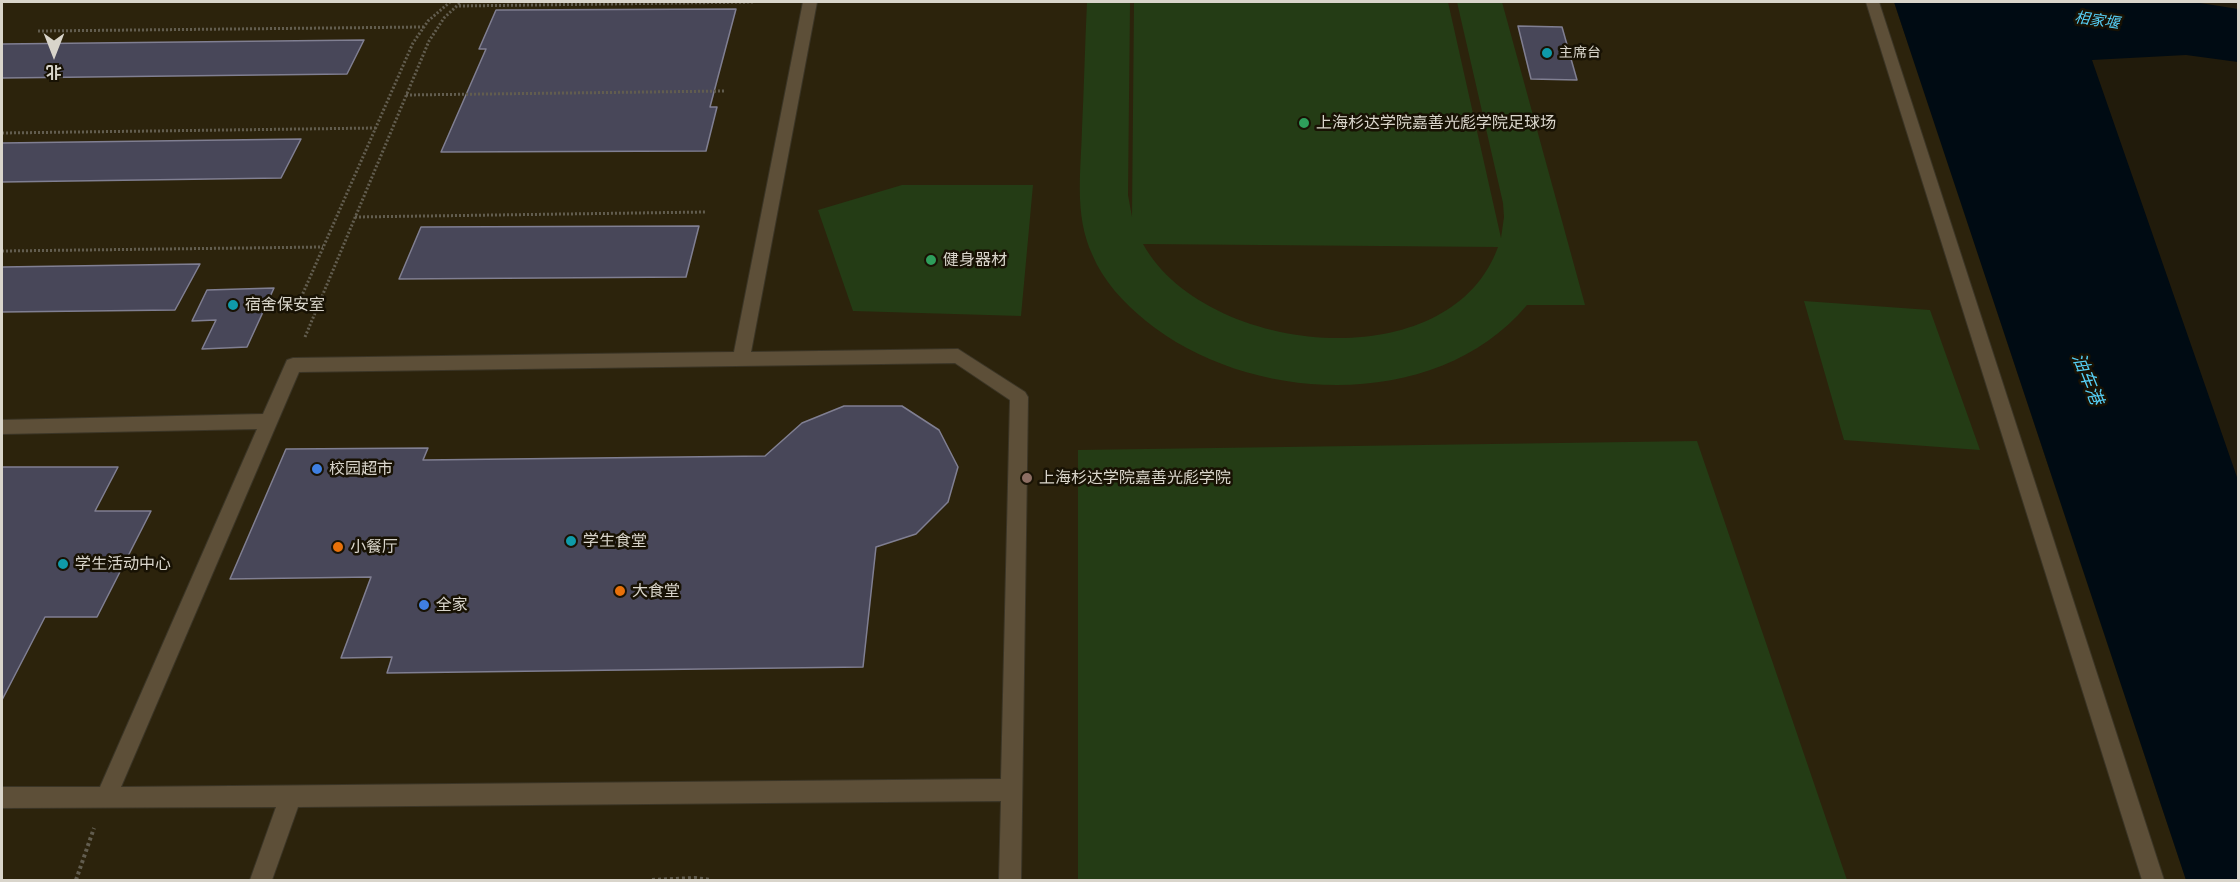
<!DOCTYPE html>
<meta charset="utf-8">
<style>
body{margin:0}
#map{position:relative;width:2240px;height:882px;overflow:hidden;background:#211b0b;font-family:"PT Sans Narrow","Noto Sans SC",sans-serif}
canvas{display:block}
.frame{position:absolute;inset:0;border:3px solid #d9d5cb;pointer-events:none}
.north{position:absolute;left:24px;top:24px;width:60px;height:60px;-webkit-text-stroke:4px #181204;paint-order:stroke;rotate:180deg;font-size:16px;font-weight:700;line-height:24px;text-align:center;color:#d9d5cb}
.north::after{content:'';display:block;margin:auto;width:21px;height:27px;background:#d9d5cb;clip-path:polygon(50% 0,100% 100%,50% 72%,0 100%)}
</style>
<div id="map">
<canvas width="2240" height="882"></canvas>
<div class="frame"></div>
<div class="north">北</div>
</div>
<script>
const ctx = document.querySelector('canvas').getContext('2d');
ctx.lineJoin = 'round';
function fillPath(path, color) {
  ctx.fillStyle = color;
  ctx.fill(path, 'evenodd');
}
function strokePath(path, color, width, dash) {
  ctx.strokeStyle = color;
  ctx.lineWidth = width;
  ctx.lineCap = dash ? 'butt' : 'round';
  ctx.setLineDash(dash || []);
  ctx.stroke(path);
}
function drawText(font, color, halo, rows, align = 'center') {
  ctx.font = font + ' "PT Sans Narrow","Noto Sans SC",sans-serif';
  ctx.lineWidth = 5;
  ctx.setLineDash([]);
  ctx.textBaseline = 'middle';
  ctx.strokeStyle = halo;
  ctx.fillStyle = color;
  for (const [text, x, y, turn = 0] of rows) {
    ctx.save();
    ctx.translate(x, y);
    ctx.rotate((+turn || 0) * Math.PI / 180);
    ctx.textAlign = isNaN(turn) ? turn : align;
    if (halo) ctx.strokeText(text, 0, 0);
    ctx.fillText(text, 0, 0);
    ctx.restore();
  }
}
fillPath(new Path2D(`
 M2 2H1894L2186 880H2Z`), '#2c230c');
fillPath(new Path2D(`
 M1087 2H1130L1128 195 1132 217 1134 2H1448L1501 238 1504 217 1503 203 1457 2H1502L1585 305H1527C1437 413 1249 405 1146 321 1124 303 1103 281 1092 254 1074 214 1081 171 1082 129 1084 86 1085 44 1087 2ZM1143 244 1498 247C1450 381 1205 356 1143 244Z
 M902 185H1033L1021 316 853 311 818 210Z
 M1804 301 1930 310 1980 450 1844 440Z
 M1697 441 1847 880H1078V450Z`), '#243c15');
fillPath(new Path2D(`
 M1894 2H2194L2238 9V62L2186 55 2092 60 2238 480V880H2186Z`), '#000b13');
const building = new Path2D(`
 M736 9 710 107H717L706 151 441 152 486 49H479L496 10Z
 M1518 26 1562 27 1577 80 1531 79Z
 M364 40 347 74 2 78V44Z
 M301 139 281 178 2 182V143Z
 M699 226 686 277 399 279 421 227Z
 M200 264 175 310 2 312V267Z
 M274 288 247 347 202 349 216 320 192 321 207 290Z
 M844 406H902L939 430 958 467 948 502 916 534 876 547 863 667 387 673 392 657 341 658 371 577 230 579 286 449 428 448 423 460 765 456 802 423Z
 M2 467H118L95 511H151L97 617H45L2 700Z`);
fillPath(building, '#484759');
strokePath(building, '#807f92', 1.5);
const minor = new Path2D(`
 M803 2H817L751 352 958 349 1025 392 1028 397 1021 880H999L1001 801 298 807 272 880H250L276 807 2 808V787H100L257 429 2 434V420L263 414 287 360 293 358 734 352ZM955 363 1010 400 1001 779 121 787 299 372Z
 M1866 2H1879L2164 880H2142Z`);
strokePath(minor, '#3b3526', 2);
strokePath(new Path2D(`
 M459 6 755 2
 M38 31 424 27
 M406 95 726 91
 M2 133 376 128
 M355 217 706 212
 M2 251 323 247
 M321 299 300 300 413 43 428 21 450 2
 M305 337 429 41 444 18 461 2`), '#625d4f', 3, [2, 2]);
strokePath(new Path2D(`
 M76 880 94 828
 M652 880 695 878 711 880`), '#625d4f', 4, [3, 3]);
fillPath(minor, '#5d4f38');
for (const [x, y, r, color] of [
 [1547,53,6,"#0f9aa8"],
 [1304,123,6,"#2e9e5b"],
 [931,260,6,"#2e9e5b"],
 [233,305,6,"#0f9aa8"],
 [317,469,6,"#3f7fe0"],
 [1027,478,6,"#8d6e63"],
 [571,541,6,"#0f9aa8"],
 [338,547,6,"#e8710a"],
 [63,564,6,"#0f9aa8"],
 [620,591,6,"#e8710a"],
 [424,605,6,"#3f7fe0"]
]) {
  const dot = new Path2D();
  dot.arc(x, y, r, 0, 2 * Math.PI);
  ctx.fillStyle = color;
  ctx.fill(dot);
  strokePath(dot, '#181204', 2);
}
drawText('14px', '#d9d5cb', '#181204', [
 ["主席台",1559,53]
], 'left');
drawText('italic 15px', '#56cff5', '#181204', [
 ["相家堰",2097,21,8]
]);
drawText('16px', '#d9d5cb', '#181204', [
 ["上海杉达学院嘉善光彪学院足球场",1316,123],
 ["健身器材",943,260],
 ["宿舍保安室",245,305],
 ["校园超市",329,469],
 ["上海杉达学院嘉善光彪学院",1039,478],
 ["学生食堂",583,541],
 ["小餐厅",350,547],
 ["学生活动中心",75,564],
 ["大食堂",632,591],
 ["全家",436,605]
], 'left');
drawText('italic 18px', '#56cff5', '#181204', [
 ["油车港",2087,379,68]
]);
</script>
